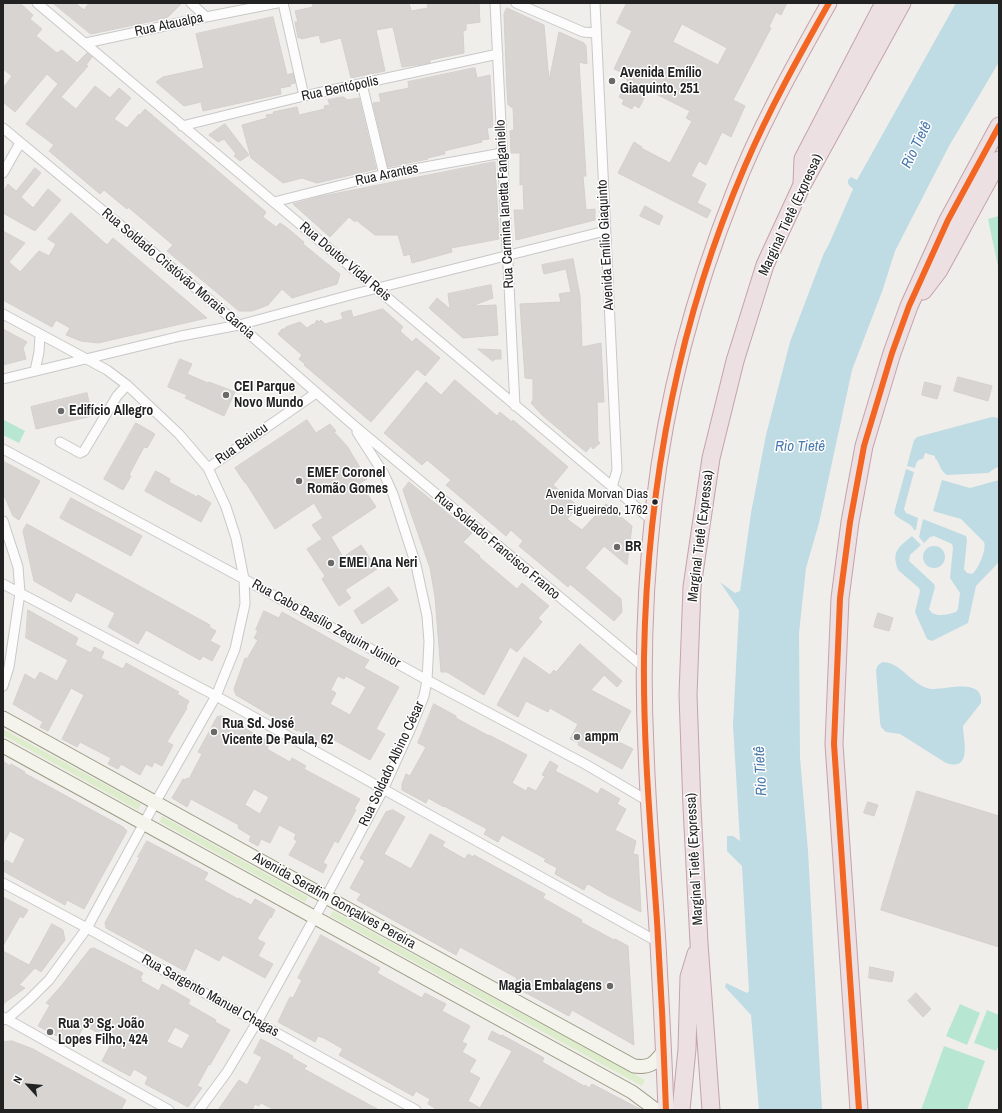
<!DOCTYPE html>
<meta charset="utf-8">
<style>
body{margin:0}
#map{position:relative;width:1002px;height:1113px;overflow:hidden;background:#f0eeeb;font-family:"Archivo Narrow",sans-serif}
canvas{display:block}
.frame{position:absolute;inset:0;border:4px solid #222;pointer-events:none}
.north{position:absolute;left:8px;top:1065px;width:40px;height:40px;-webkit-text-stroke:3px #fff;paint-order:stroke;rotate:297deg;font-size:11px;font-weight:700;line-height:16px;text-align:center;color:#222}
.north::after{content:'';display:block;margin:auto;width:14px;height:18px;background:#222;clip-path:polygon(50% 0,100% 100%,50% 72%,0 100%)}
</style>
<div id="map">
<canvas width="1002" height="1113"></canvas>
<div class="frame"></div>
<div class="north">N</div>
</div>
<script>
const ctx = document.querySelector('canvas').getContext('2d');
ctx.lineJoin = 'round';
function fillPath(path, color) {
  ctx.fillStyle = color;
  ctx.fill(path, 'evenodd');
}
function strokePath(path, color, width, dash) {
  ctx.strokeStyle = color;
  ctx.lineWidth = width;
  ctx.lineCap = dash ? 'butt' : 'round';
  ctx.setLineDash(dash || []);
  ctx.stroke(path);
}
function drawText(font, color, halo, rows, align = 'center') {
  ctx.font = font + ' "Archivo Narrow",sans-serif';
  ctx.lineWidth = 3;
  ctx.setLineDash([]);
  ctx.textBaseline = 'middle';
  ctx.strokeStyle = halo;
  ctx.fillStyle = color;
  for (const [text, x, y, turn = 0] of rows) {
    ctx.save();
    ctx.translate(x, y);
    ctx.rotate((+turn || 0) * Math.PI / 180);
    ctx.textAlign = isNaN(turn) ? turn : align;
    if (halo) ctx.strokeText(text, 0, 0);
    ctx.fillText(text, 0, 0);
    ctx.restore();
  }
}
fillPath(new Path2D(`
 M3 729 141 804 138 810 3 735Z
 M162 816 308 897 305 902 160 822Z
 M333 911 645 1080 642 1086 330 916Z`), '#ddeccb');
fillPath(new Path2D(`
 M999 216V271L988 219Z
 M4 420 25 431 19 443 3 435V422Z
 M960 1004 980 1013 967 1045 946 1036Z
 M987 1010 999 1015V1044L996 1051 974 1043Z
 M944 1046 985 1061 967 1110H921Z`), '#b7e6d2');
fillPath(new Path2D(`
 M956 3H999V62L949 146 895 251 883 289 852 370 819 523 806 568 799 633 800 757 808 851 822 1110H759L751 1015 725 987 726 983 747 993 749 991 742 866 727 851V836H733L740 841 733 725 739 610 720 582 735 593 740 591 751 513 766 435 790 342 824 253 829 244 853 189 848 184V180L851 177 857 180Z
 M992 417 999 418V470L997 467 988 473 947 475C940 471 940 463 935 458V456L925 453 923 459C917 459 916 463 915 468L907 466 914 440 917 437Z
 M906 469 914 472 904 509 906 513 918 518 916 530H914C911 522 899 521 894 513Z
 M942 480 970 488 999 480V562L976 586 968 623 932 641 927 639 915 612 920 591 919 588 898 570C891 551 899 547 912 536L921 545 910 555 909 561 934 584 935 587 929 609C933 618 948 615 956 612L958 609 960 593 950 578 953 548 952 544 934 536 930 537 924 543 919 537 923 519 966 536 967 540 964 569 967 573 972 574C978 570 987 549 984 542L961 519 933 511Z
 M923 557a11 11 0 1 1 22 0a11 11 0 1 1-22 0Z
 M883 662C903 663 912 687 932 689 945 690 984 677 981 703L963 726C963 739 973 772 946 763L900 734 886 732 881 727 880 722 876 670 878 665Z`), '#bfdbe3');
const building = new Path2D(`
 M3 3H20L33 15 30 19 42 29 36 36 57 53 62 50 77 63 87 53 92 57 86 65 88 66 61 97 76 109 95 86 110 98 119 88 131 98 114 119 127 128 139 114 140 115 145 109 266 212 263 217 276 227 280 223 286 227 304 242 303 244 340 274 337 284 292 298 282 289 268 305 252 311H239L167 251 173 245 128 207 127 209 104 190 100 194 49 151 54 145 26 124 58 84 47 74 15 112 3 102V88L12 76 3 69Z
 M53 3H75L84 10 89 3H182L167 18 91 34Z
 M312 3H409L411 11 428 8 427 3H479L480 22 466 24V30L463 31 464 53 430 60V63L402 67 393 27 376 30 385 71 351 78 341 38 321 43 319 35 301 39V37L298 38 295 22H298L295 11 313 7Z
 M627 3H787L781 15 776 12 769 27 771 28 733 100 745 106 731 137 722 132 706 165 699 161 691 176 706 184 697 203 711 210 707 218 618 173 634 142 642 147 641 148 670 163 692 121 686 118 690 111 648 90 639 108 634 105 632 109 622 104 624 100 619 97 628 80 621 76 623 73 614 69 632 31 617 23ZM682 24 727 48 718 65 673 42Z
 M507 8 544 25 549 81 559 32 584 43 586 46 587 64 579 62 586 176H583L586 210 595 209V220L516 240 514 210H524L523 184 520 185V153H511L510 131 514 130 513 107H510V105H508L507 91 504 14Z
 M273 17 287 75 293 73 295 83 290 84 291 86 280 88 281 94 203 111 201 102 184 106 156 82 163 77 204 68 196 34Z
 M475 68 477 78 490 75 493 127 487 128 489 139 481 140 482 142 444 151 445 154 427 158 428 159 388 167 373 103 381 102 379 94 409 88 408 82Z
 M342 97H344L347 100 359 98 376 169 317 183 302 178 283 183 251 158 242 125 267 118 266 115 274 114 273 112 297 107 299 115 325 109 324 106 330 105 328 100Z
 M225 124 249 155 240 161 234 156 236 154 224 139 218 142 209 135Z
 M495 162 499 239 451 248 452 252 412 263 410 254 404 256 398 235H375L356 220 355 222 349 217 330 237 293 204 318 197Z
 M35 168 41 173 21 197 33 208 48 189 61 200 35 231 3 213V192L8 184 16 191Z
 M645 206 663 216 659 225 640 216Z
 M71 213 107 245 113 238 207 318 98 343 81 341 66 335 70 328 56 320 52 327 3 300V231L25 243 9 262 20 272 39 251 49 256 56 244 48 239Z
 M573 259 580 296 582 347 601 343 604 402H597L598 441 600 443 593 449 591 446 586 452 542 415 531 403 533 400V379L525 378 520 304 561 302 559 294 571 292 566 269 544 274 542 265Z
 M491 285 493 298 472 306 496 305 498 335 463 338 429 308 437 298 450 309 448 294Z
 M383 309 403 327 400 331 412 342 416 338 440 358 425 376 417 369 371 422 304 365 305 364 299 359 302 355 278 334 282 329H285L286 327 300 322 307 328 313 324 314 325 317 320 319 322 321 320 325 324 343 319 341 313 351 310 353 317Z
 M3 329 27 342 23 348 26 359 3 365Z
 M478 349 501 350V359H495L493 361Z
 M180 359 192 364 187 374 208 383 209 382 235 392 224 416 185 398 187 395 168 387Z
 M958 377 992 386 988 401 954 391Z
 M455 380 497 416 500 412 512 422 513 420 568 467 553 485 578 506 567 519 582 530 606 504 632 526 627 565 604 546 585 568 621 599 622 612 614 621 570 584 568 587 519 546 523 541 511 530 506 536 446 485 451 480 427 460 422 465 384 433 426 382 441 395Z
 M925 382 941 386 937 399 922 395Z
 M87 393 92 416 36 429 31 407Z
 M307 420 316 433 330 424 336 431 334 432 347 446 367 479 360 483 376 507 331 537 343 557 361 545 377 569 345 590 351 598 339 606 322 579 325 576 307 549 322 539 312 525 323 518 314 503 275 529 246 483H245L235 468Z
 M136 423 155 434 147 448 144 447 129 475 131 476 123 490 104 479Z
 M3 461 40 481 19 520 13 516 3 493Z
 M156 471 170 479 169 482 197 497 198 495 211 503 201 522 145 491Z
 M409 482 472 533 463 542 480 556 479 557 517 589 522 583 549 606 538 618 542 622 517 652 510 647 484 695 447 672H441L435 597 430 568 403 490Z
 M71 498 142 536 131 556 60 518Z
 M27 524 210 625 209 627 216 631 210 641 220 646 212 661 203 656 200 660 146 630 138 644 108 627 115 613 76 592 71 602 34 581 23 531Z
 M389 587 398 600 362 624 354 611Z
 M28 610 78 638 75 645 91 653 94 647 104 652 101 658 123 669 126 663 179 692 177 694 189 701 186 707 187 708 167 742 173 745 162 766 154 762 152 767 146 764 140 775 121 764 118 769 108 764 111 758 80 742 77 747 62 739 84 695 71 688 48 731 40 727 43 722 13 704 25 674 35 680 40 672 57 681 68 660 26 638Z
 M264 611 279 618 282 612 359 655 369 660 364 668 399 687 376 729 385 734 370 760 329 737H327L323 744 298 730 297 731 236 695 234 689 245 658 247 659 258 640 254 638 258 631 256 630ZM338 676 344 679 346 676 366 687 350 715 330 704 336 693 331 690Z
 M878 613 893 618 889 631 874 627Z
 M580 644 622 681 617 687 604 675 591 690 631 711 615 740 633 749 622 769 578 745 579 743 570 739 578 724 550 708 548 712 526 701 518 717 497 705 524 657 550 675 554 670 556 672Z
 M434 704 456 716V718L489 736V735L527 755 512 783 526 791 528 787 536 791 545 776 542 775 550 761 558 766 555 771 584 786 598 794 601 788 620 799 617 804 626 809 615 830 636 841 633 854 638 855 641 912 607 895 590 885 587 884 584 890 555 874 557 868 544 861 546 859 502 835 498 842 484 834 487 829 444 806V807L428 798 426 803 402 790V784L406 774 410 776 426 747 418 743Z
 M222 716 270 742 267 749 290 762 292 758 306 766 304 769 360 799 354 809 356 810 338 843 335 841 334 842 323 863 327 865 323 873 289 855 297 841 294 839 296 834 279 825 270 843 261 839 258 846 249 841 251 836 238 828 239 825 191 799 187 807 172 798 183 779 185 780 187 778 189 779 202 754 198 752 217 717ZM254 789 269 797 260 814 245 805Z
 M3 761 10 766 11 764 25 772 24 773 123 827 127 831 84 909 67 900 65 905 3 871V865L6 860 13 864 25 839 10 831 3 844Z
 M917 791 999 816V947L881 910Z
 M868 802 878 805 874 816 864 813Z
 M393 810 405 817 384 854 411 869 430 834 445 842 442 846 465 859 468 854 473 857 474 855 545 894 543 898 582 920 581 922 614 940 615 939 628 946 634 1045 572 1010 569 1016 513 986 517 978 460 947 456 955 357 900 361 894 350 888 365 861 360 858 386 812Z
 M147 841 208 873 204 880 238 899 239 898 251 905 255 899 275 910 271 918 270 917 257 939 265 943 258 956 273 964 265 978 223 955 219 961 195 948 185 971 106 928 105 923 140 857H138Z
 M3 897 28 910 23 918 20 916 3 946Z
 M52 924 63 930 65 940 41 972 35 968 19 985 25 988 3 1004V951L29 965Z
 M321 935 380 968 377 973 422 998 425 993 446 1004 442 1011 470 1026 462 1042 467 1044 462 1052 476 1060 469 1072 480 1078 468 1101 480 1108 512 1051 488 1039 492 1031 501 1036 502 1035 544 1058 542 1062 584 1086 585 1085 589 1088 592 1084 642 1110H438L428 1104 430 1099 416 1091 413 1096 339 1055 343 1049 324 1038 318 1036 315 1042 278 1022 290 997 293 998 302 980 298 978Z
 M94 948 143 973 140 978 142 979 141 981 159 991 162 984 190 1000 188 1004 216 1020 215 1022 230 1030 210 1065 209 1064 197 1086 202 1088 188 1107 145 1084 148 1077 134 1069 130 1076 102 1061 114 1038 100 1030 98 1033 84 1025 74 1045 38 1026 50 1005 46 1003 62 985 90 949ZM175 1027 190 1035 182 1049 167 1042Z
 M870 967 894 972 892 982 869 978Z
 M916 993 931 1009 923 1017 908 1001Z
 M261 1039 293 1056 292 1058 307 1066 304 1069 379 1110H275L261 1103 259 1106 255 1104 252 1110H218L239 1080 247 1085 262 1057 254 1053Z
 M12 1041 33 1049 126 1100 121 1110H3V1042Z`);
fillPath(building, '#d7d4d2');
strokePath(building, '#d3d0cc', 1);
const minor = new Path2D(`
 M37 3 653 521
 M191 3 206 17
 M283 3 304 96
 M495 3 515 406
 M516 3 583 32 596 33
 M595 3 617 470 612 487
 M86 43 206 17 277 3
 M362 84 384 175
 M182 126 304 96 498 54
 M3 128 172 268 239 325 351 423 645 668
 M3 173 20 143
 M274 202 381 175 502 153
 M3 314 107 370 127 385 179 434 208 468 226 507 236 538 244 579 245 604 235 649 216 696 155 803 87 928 49 980 29 1000 7 1019 3 1020
 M35 371 39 352 40 335
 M3 379 181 336 239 325 354 294 605 231
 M60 442 80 453 84 451 117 396 127 385
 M3 449 244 579 427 680 585 764 648 801
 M208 468 316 393
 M3 521 18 567 20 593 9 667 3 686
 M3 584 216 696 658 942
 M3 883 87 928 416 1110
 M3 1017 169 1110
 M199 1110 227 1072 257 1022 326 897 383 790 411 728 424 696 427 680 429 642 427 616 416 565 393 494 384 474 357 432`);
const secondary = new Path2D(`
 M3 718 326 897 634 1066C650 1068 654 1064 663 1052
 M3 746 632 1092 656 1110`);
const trunk = new Path2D(`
 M666 1110C664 1055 661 999 658 944 654 879 648 814 646 749 642 668 645 584 654 503 666 398 695 290 734 192 759 127 795 64 829 3`);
const motorway = new Path2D(`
 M802 183 803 159 884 3
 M923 291 939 270 999 160
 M681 1110 687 1049 689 977 696 954
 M711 1110 699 943 692 807 688 695 692 587 711 458 735 361 765 265 801 187 902 3
 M859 1110 834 744 840 598 850 522 864 446 892 353 909 306 948 220 999 126`);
strokePath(minor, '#c9c8c7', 11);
strokePath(secondary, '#999a82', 15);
strokePath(trunk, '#c5a2ac', 17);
strokePath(motorway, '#c5a2ac', 19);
strokePath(minor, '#fdfcfc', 9);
strokePath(secondary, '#f4f4ed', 13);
strokePath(trunk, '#f0e6e4', 15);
strokePath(motorway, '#ece0e2', 17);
strokePath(new Path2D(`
 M666 1110C664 1047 661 984 657 921 651 833 643 745 644 657 647 489 678 321 745 166 769 110 799 56 829 3
 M859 1110 834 744 840 598 850 522 864 446 892 353 909 306 948 220 999 126`), '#f26522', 6);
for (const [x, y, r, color] of [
 [612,81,4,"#6a6968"],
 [226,395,4,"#6a6968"],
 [61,411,4,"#6a6968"],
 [299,481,4,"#6a6968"],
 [655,502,3.5,"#222"],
 [617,547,4,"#6a6968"],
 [331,563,4,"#6a6968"],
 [214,732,4,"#6a6968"],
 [577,737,4,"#6a6968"],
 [610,986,4,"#6a6968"],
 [50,1032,4,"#6a6968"]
]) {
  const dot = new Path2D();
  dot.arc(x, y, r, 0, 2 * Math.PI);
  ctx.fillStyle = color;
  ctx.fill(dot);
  strokePath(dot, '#fff', 1.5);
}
drawText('13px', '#222', '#fff', [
 ["Avenida Morvan Dias",648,495],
 ["De Figueiredo, 1762",648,511]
], 'right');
drawText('14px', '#222', '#fff', [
 ["Rua Ataualpa",169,25,-12],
 ["Rua Bentópolis",340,89,-12],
 ["Rua Arantes",387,175,-12],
 ["Rua Carmina Ianetta Fanganiello",505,204,-93],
 ["Marginal Tietê (Expressa)",791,215,-65],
 ["Avenida Emílio Giaquinto",606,245,-93],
 ["Rua Doutor Vidal Reis",345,262,40],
 ["Rua Soldado Cristóvão Morais Garcia",178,274,40],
 ["Rua Baiucu",242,444,-35],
 ["Marginal Tietê (Expressa)",701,536,-83],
 ["Rua Soldado Francisco Franco",497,546,40],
 ["Rua Cabo Basílio Zequim Júnior",326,624,29],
 ["Rua Soldado Albino César",392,764,-65],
 ["Marginal Tietê (Expressa)",695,859,-93],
 ["Avenida Serafim Gonçalves Pereira",334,901,29],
 ["Rua Sargento Manuel Chagas",210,996,29]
]);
drawText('bold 14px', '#222', '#fff', [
 ["Avenida Emílio",620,73],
 ["Giaquinto, 251",620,89],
 ["CEI Parque",234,387],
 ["Novo Mundo",234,403],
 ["Edifício Allegro",69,411],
 ["EMEF Coronel",307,473],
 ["Romão Gomes",307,489],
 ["BR",625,547],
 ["EMEI Ana Neri",339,563],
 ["Rua Sd. José",222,724],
 ["Vicente De Paula, 62",222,740],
 ["ampm",585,737],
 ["Magia Embalagens",602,986,"right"],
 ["Rua 3º Sg. João",58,1024],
 ["Lopes Filho, 424",58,1040]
], 'left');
drawText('italic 15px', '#4a7aab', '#fff', [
 ["Rio Tietê",917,145,-64],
 ["Rio Tietê",800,447],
 ["Rio Tietê",761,771,-93]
]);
</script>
